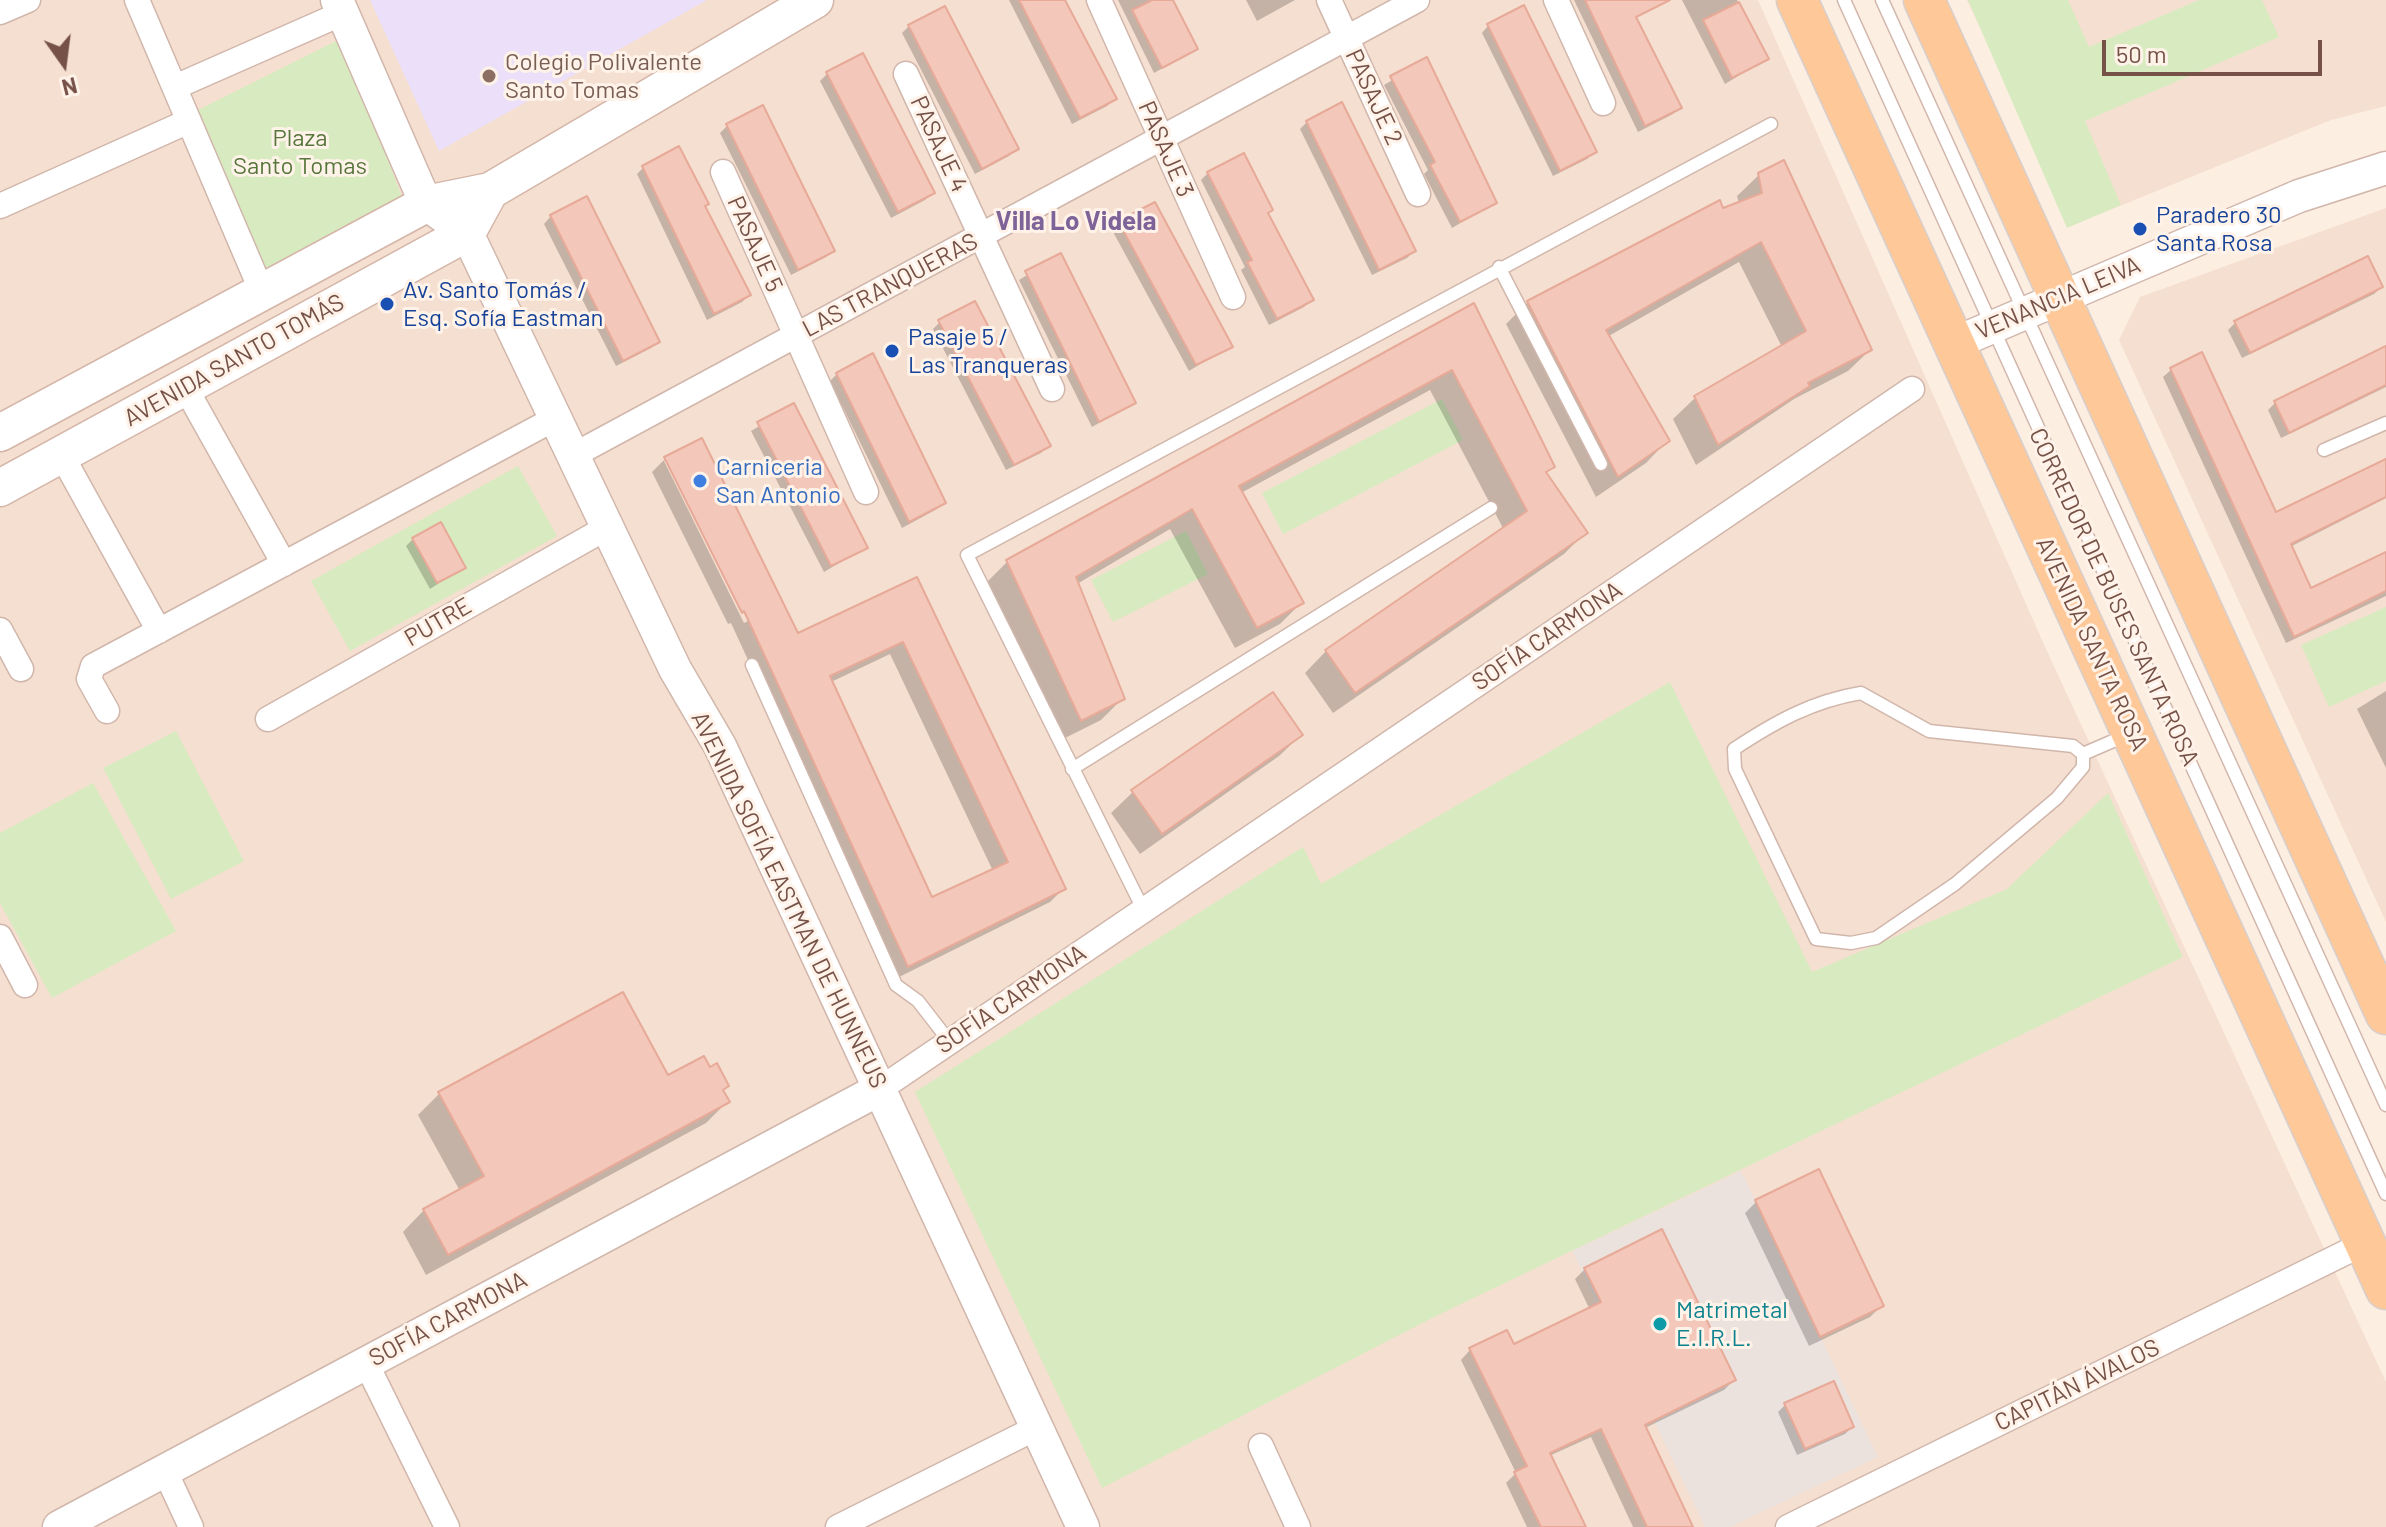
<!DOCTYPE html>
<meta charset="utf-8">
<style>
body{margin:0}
#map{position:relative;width:2386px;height:1527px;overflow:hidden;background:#fdeee2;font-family:Barlow,sans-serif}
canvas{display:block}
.north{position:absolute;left:24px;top:24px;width:80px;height:80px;-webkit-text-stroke:6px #fff3e9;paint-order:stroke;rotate:166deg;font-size:22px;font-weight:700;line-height:32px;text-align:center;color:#755147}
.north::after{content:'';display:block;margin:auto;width:28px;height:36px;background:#755147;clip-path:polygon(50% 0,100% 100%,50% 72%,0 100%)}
.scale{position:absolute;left:2102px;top:40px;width:220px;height:36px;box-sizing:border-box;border:4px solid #755147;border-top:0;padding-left:10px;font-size:24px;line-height:28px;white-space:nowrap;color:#755147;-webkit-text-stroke:6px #fff3e9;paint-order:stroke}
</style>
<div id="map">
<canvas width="2386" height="1527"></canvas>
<div class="north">N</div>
<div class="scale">50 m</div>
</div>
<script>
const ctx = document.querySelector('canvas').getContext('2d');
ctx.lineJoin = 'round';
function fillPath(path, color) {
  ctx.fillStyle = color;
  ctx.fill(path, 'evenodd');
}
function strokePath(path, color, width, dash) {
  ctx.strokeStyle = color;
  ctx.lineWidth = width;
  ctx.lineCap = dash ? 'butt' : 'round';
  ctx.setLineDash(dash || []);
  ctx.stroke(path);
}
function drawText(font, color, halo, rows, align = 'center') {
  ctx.font = font + ' Barlow,sans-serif';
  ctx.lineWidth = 6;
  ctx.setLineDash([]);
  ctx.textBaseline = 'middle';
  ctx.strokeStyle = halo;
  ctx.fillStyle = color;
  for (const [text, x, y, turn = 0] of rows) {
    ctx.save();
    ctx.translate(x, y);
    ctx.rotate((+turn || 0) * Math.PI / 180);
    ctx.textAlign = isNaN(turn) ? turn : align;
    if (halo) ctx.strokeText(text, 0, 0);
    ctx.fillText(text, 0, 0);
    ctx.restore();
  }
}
fillPath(new Path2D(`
 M0 0H1758L2046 649 2386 1382V1527H0Z
 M1967 0H2386V106L2331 120 2073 225Z
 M2386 208V922L2119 340 2140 297Z`), '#f5dfd0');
fillPath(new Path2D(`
 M1741 1171 1878 1457 1730 1527H1705L1572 1251Z`), '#ece2dd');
fillPath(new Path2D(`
 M370 0H707L439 151Z`), '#ebdff9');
fillPath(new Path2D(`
 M1968 0H2068L2089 47 2199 0H2262L2279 37 2085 121 2121 205 2067 228Z
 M342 38 402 197 265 271 196 111Z
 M1442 399 1463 440 1283 534 1262 493Z
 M518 466 557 536 350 651 311 581Z
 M1186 531 1208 574 1113 622 1091 580Z
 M2386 607V681L2329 707 2301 645Z
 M1670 682 1812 972 2007 889 2108 793 2183 957 1434 1317 1102 1488 915 1092 1303 847 1321 884Z
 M176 731 244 861 171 899 103 768Z
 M93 783 176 931 52 998 0 903V833Z`), '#d8ebc0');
fillPath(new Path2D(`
 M1009 0H1064L1114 99 1107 106 1072 124Z
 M1118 0H1172L1196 49 1154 73Z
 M1246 0H1295L1257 21Z
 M1574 0H1628L1680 107 1673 114 1638 132Z
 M1682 0H1737L1766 59 1725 84Z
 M909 26 1016 149 1009 156 975 174 902 33Z
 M1488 26 1594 152 1587 159 1553 176 1482 33Z
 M1426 60 1494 203 1452 228 1424 174 1428 170 1384 85Z
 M827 74 932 193 925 200 891 218 820 81Z
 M1307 122 1414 251 1407 258 1372 275 1300 129Z
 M727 126 833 250 826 257 791 275 720 133Z
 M644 167 703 207 749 295 742 302 707 320 637 174Z
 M1208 173 1267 214 1311 300 1304 307 1269 325 1241 270 1245 267 1201 180Z
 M1759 175 1870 350 1848 371 1794 399 1696 465 1673 419 1695 398 1782 347 1739 262 1607 337 1667 441 1646 463 1596 497 1506 324 1528 302 1739 204 1737 196Z
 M1154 204 1230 346 1189 371 1112 230Z
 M551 216 658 341 651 348 616 366 544 224Z
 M1060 255 1134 403 1092 427 1019 280Z
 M2381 287 2374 294 2242 358 2228 330 2235 323Z
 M1473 306 1552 466 1544 474 1585 533 1564 554 1333 713 1305 673 1326 651 1504 530 1430 390 1241 493 1302 602 1280 624 1235 648 1170 529 1077 584 1123 698 1101 720 1059 741 986 583 1007 562Z
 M940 322 1048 446 1041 453 1006 470 933 329Z
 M2386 348V387L2281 438 2268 410 2275 403Z
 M2172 369 2275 514 2386 458V498L2290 547 2310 591 2386 556V596L2286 643 2163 377Z
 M837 374 944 502 937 509 902 528 830 381Z
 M793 406 866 547 824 572 751 431Z
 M701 441 797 635 916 579 1063 889 1050 902 895 979 731 623 728 624 652 472 665 459ZM664 461H668L748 621 744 623ZM890 654 993 871 931 900 831 682Z
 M413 539 463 568 430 589 406 546Z
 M2386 691V768L2357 709Z
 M1301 735 1279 756 1140 854 1111 813 1133 792Z
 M667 1078 722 1091 727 1102 706 1123 426 1275 403 1232 424 1210 460 1191 418 1115 440 1093Z
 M1756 1202 1881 1306 1870 1317 1809 1346 1745 1213Z
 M1585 1269 1734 1380 1724 1390 1645 1428 1691 1527H1633L1591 1437 1549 1456 1584 1527H1527L1506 1483 1516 1473 1461 1360 1470 1350 1513 1347 1590 1310 1575 1279Z
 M1785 1405 1852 1427 1845 1434 1797 1455 1778 1412Z`), '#0003');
const building = new Path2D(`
 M1019 0H1065L1117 99 1080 118Z
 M1152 0H1173L1198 49 1162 68 1132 10Z
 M1585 0H1670L1636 17 1682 108 1645 126Z
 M1739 2 1769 59 1732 78 1703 20Z
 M1524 5 1597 152 1560 171 1487 24Z
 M945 6 1019 149 982 169 908 25Z
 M863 53 935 193 898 212 826 72Z
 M1427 57 1497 203 1460 222 1430 165 1435 162 1390 76Z
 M1342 102 1416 251 1379 270 1306 121Z
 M763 105 835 251 798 270 726 124Z
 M679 146 709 204 705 206 751 295 714 314 642 166Z
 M1244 153 1273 210 1268 213 1314 300 1277 319 1247 262 1252 260 1207 172Z
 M1784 160 1872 350 1808 383 1810 386 1718 445 1694 396 1806 331 1761 242 1606 330 1670 441 1618 477 1527 301 1720 200 1723 208 1762 193 1758 173Z
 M587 196 660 342 623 361 550 215Z
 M1155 202 1233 347 1196 365 1118 221Z
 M1061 253 1136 403 1099 422 1025 271Z
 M2368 256 2383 287 2250 353 2234 321Z
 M975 301 1051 446 1014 465 938 320Z
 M1474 303 1555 467 1546 472 1588 533 1355 693 1325 650 1527 511 1452 370 1239 486 1304 603 1257 628 1192 509 1076 577 1125 699 1081 721 1006 560Z
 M2386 346V385L2289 433 2274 401Z
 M2202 352 2276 512 2386 459V497L2291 544 2311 588 2386 552V591L2294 637 2170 368Z
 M873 353 946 503 909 522 836 373Z
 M794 403 868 548 831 566 757 422Z
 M702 438 798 633 917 577 1066 889 908 967 744 611 742 613 664 457ZM903 642 1008 862 932 897 830 676Z
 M441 522 466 568 437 583 412 538Z
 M1273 692 1303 735 1162 834 1131 790Z
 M623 992 668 1075 704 1056 710 1067 717 1063 729 1086 723 1090 730 1102 448 1255 423 1209 484 1176 438 1092Z
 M1819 1169 1884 1306 1820 1337 1755 1200Z
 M1662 1229 1736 1380 1645 1425 1693 1527H1647L1601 1429 1550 1453 1586 1527H1541L1514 1472 1527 1466 1469 1348 1507 1330 1514 1344 1601 1302 1584 1268Z
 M1834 1381 1854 1427 1805 1449 1784 1403Z`);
fillPath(building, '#f3c7b9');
strokePath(building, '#e7aa98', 2);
const service = new Path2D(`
 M1844 0 2386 1194
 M1882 0 2386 1105
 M1499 267 1601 464
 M2324 450 2386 423
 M752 665 896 985 918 1001 949 1041
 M1861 693 1929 731 2073 746 2083 754V767L2057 798 1955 884 1876 938 1851 943 1816 939 1735 769 1734 749C1775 722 1812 701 1861 693Z
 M2083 754 2127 735
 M1072 769 1491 508
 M1143 909 967 555 1771 124`);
const minor = new Path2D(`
 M137 0 262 292
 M1099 0 1233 297
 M1329 0 1418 194
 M1556 0 1603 103
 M0 12 28 0
 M906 74 1052 389
 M175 87 343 13
 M723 172 866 492
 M0 206 189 121
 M185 387 284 564
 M61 454 159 631
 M574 455 1417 0
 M0 630 21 669
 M107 711 89 679 93 666 556 418
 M268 719 608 527
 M0 937 25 985
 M880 1089 1912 389
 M366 1363 447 1527
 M1261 1446 1298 1527
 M165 1471 191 1527
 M838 1527 1038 1427
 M1788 1527 2365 1243`);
const tertiary = new Path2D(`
 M337 0 426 204 467 233 675 669 720 746 1083 1527
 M1955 343 2299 196 2386 168
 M59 1527 880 1089`);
const secondary = new Path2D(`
 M0 433 426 204 490 191 815 0
 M0 488 467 233 490 191`);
const primary = new Path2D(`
 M1797 0 2386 1289
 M1924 0 2386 1014`);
strokePath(service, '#d1b6ab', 15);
strokePath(minor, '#d1b6ab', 27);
strokePath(tertiary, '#d1b6ab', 35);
strokePath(secondary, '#d4b5a8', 39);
strokePath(primary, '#d8cecb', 43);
strokePath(service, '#fff', 12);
strokePath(minor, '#fff', 24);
strokePath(tertiary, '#fff', 32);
strokePath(secondary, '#fff', 36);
strokePath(primary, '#fec898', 40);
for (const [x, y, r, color] of [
 [489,76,8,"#8d6e63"],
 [2140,229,8,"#1a4fb4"],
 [387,304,8,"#1a4fb4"],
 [892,351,8,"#1a4fb4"],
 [700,481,8,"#3f7fe0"],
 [1660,1324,8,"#0f9aa8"]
]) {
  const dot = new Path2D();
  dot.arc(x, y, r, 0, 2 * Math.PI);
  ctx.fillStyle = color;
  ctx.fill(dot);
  strokePath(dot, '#fff3e9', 3);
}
drawText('24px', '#785e54', '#fff3e9', [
 ["Colegio Polivalente",505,62],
 ["Santo Tomas",505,90]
], 'left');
drawText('24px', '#755147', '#fff3e9', [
 ["PASAJE 2",1374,97,65],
 ["PASAJE 4",939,144,65],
 ["PASAJE 3",1166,149,66],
 ["PASAJE 5",755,244,66],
 ["LAS TRANQUERAS",890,285,-28],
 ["VENANCIA LEIVA",2058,298,-23],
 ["AVENIDA SANTO TOMÁS",234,360,-29],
 ["CORREDOR DE BUSES SANTA ROSA",2114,597,65],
 ["PUTRE",438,622,-30],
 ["SOFÍA CARMONA",1547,636,-34],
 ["AVENIDA SANTA ROSA",2092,644,65],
 ["AVENIDA SOFÍA EASTMAN DE HUNNEUS",789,900,64],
 ["SOFÍA CARMONA",1011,999,-34],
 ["SOFÍA CARMONA",448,1319,-28],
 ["CAPITÁN ÁVALOS",2077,1385,-26]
]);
drawText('24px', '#57763c', '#fff3e9', [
 ["Plaza",300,138],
 ["Santo Tomas",300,166]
]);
drawText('24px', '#164399', '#fff3e9', [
 ["Paradero 30",2156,215],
 ["Santa Rosa",2156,243],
 ["Av. Santo Tomás /",403,290],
 ["Esq. Sofía Eastman",403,318],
 ["Pasaje 5 /",908,337],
 ["Las Tranqueras",908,365]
], 'left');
drawText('24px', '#366cbe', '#fff3e9', [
 ["Carniceria",716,467],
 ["San Antonio",716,495]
], 'left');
drawText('24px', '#0d838f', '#fff3e9', [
 ["Matrimetal",1676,1310],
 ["E.I.R.L.",1676,1338]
], 'left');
drawText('bold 26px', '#7e6399', '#fff3e9', [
 ["Villa Lo Videla",1076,221]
]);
</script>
